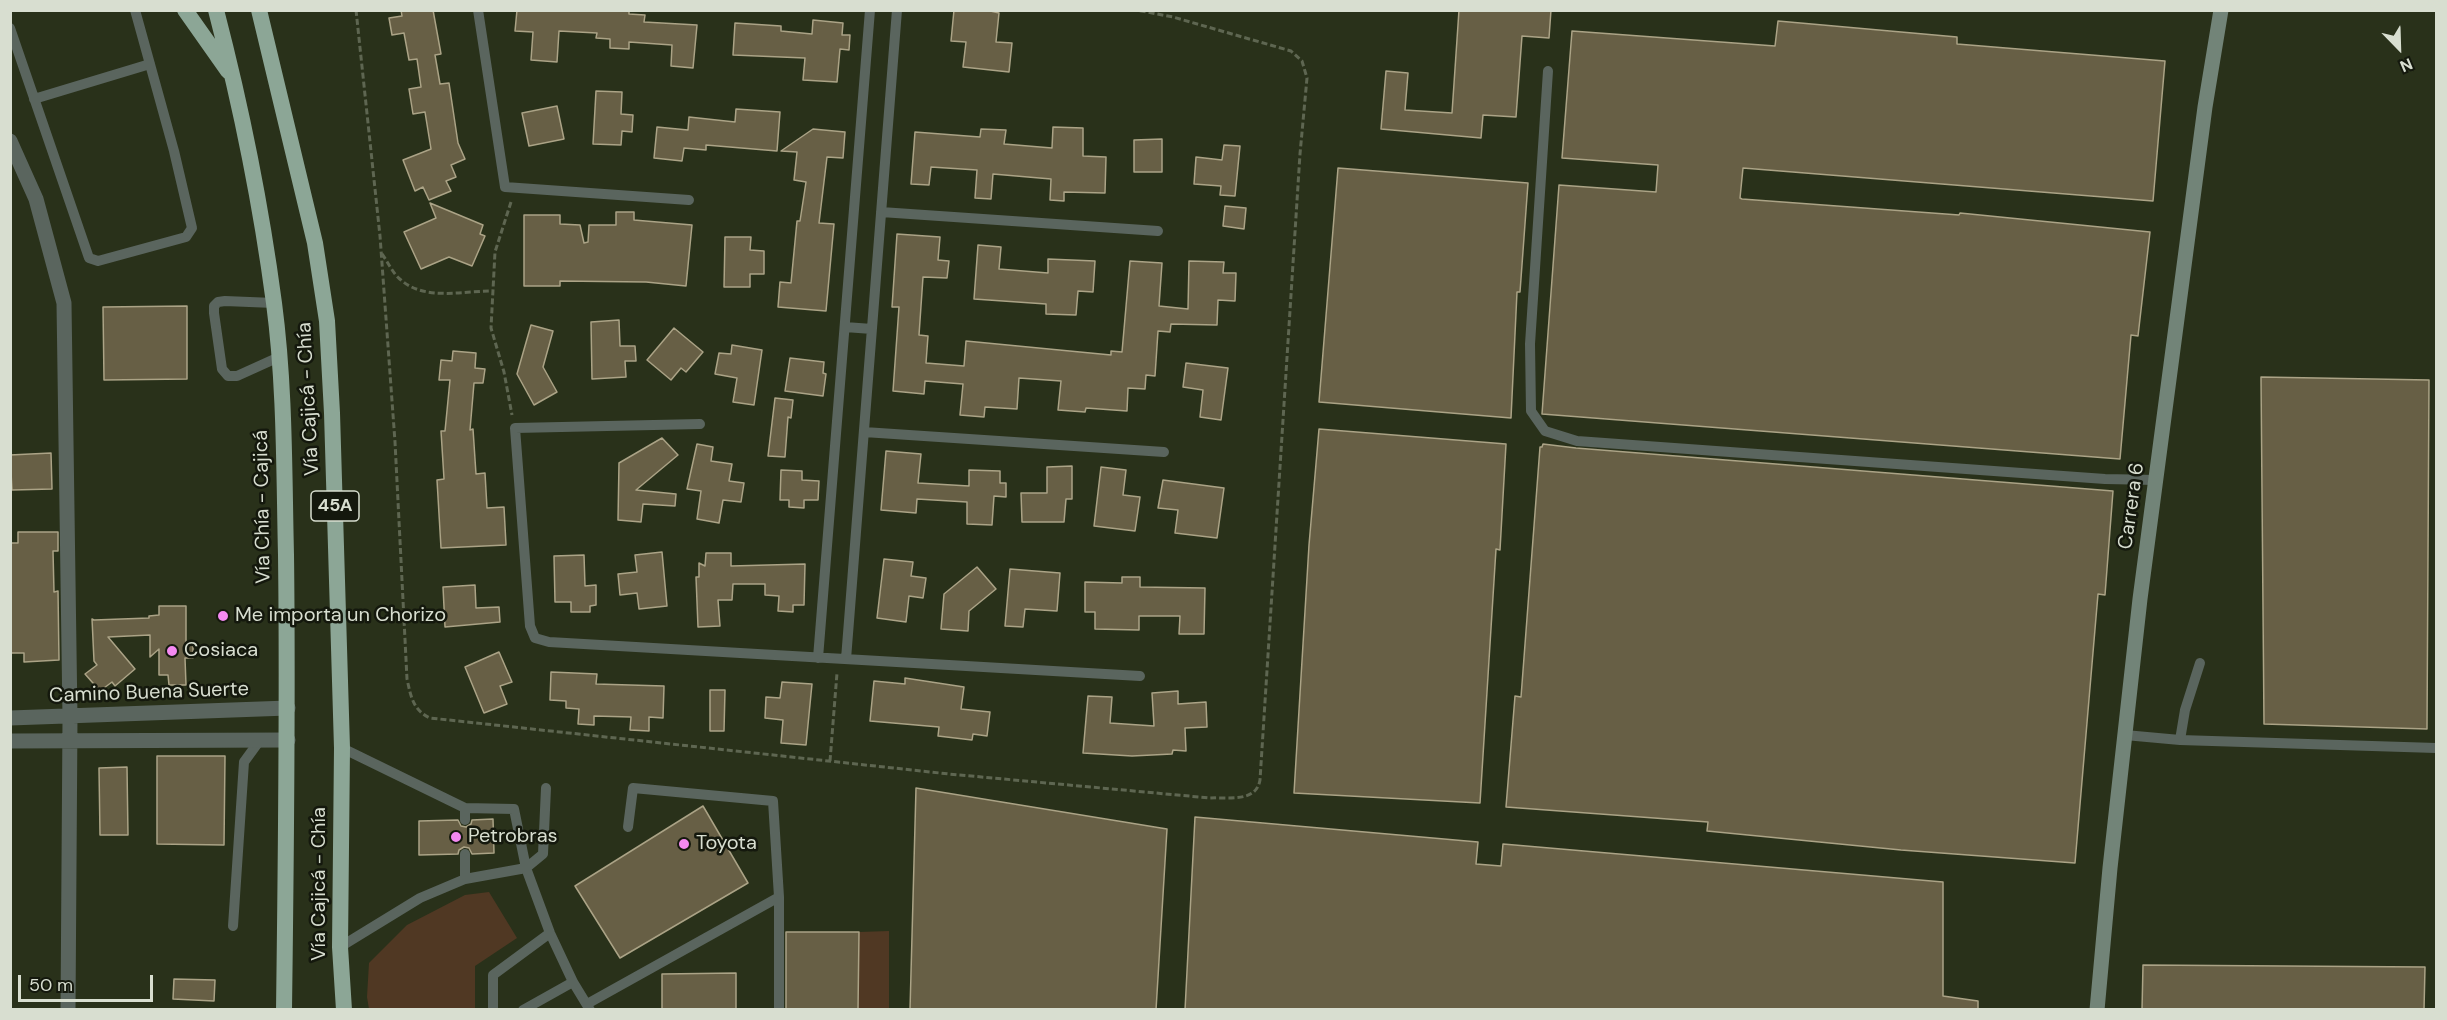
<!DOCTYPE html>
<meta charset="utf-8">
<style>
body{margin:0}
#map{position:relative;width:2447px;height:1020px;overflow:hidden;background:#29311a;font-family:"DM Sans",sans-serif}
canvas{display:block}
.frame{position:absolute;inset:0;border:12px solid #d8ded0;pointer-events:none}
.north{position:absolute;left:2369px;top:18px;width:60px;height:60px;-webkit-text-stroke:4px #14180d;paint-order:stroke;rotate:157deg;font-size:16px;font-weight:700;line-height:24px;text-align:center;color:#d8ded0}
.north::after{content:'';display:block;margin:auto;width:21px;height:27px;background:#d8ded0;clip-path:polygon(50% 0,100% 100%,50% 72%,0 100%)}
.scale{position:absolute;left:18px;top:975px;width:135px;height:27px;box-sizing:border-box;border:3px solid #d8ded0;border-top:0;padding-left:8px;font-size:18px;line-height:21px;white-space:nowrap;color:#d8ded0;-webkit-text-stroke:4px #14180d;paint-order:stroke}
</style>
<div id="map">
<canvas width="2447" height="1020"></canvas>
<div class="frame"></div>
<div class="north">N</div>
<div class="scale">50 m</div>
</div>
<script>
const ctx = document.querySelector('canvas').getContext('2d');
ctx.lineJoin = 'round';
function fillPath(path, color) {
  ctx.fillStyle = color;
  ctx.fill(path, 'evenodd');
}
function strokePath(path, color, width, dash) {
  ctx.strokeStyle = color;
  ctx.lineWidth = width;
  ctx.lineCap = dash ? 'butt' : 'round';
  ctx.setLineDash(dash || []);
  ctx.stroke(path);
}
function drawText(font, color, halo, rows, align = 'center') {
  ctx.font = font + ' "DM Sans",sans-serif';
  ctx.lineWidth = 5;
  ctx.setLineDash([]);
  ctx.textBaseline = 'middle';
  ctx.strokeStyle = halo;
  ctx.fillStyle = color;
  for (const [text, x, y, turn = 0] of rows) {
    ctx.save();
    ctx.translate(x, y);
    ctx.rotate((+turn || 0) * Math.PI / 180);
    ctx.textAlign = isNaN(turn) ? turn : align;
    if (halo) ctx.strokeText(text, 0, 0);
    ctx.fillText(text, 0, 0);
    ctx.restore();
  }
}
fillPath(new Path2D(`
 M489 892 517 938 475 966V1009H369L367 997 369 963 407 925 465 895Z
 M889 931V1009L858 1010 859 932Z`), '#503823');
const building = new Path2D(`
 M401 10H433L441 54 435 55 440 84 449 83 458 143 465 159 451 165 456 177 446 181 451 191 429 200 423 187 415 191 403 160 431 149 425 112 413 114 409 89 421 87 417 59 409 60 404 33 392 35 389 18 402 16Z
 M517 10H629V14L645 15 644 22 697 25 693 68 671 66 672 45 629 42V49L610 48V39L596 38 597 33 559 31 557 62 531 60 533 32 515 31Z
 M954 10H986L999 13 996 42 1012 43 1009 72 963 67 966 42 951 41Z
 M1459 10H1551L1549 38 1522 36 1516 117 1483 115 1481 138 1381 129 1386 71 1408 73 1405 110 1452 113Z
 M813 20 843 23 842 35H850L849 50 840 49 837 82 803 80 805 58 733 55 735 23 781 26V31L812 34Z
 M1778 21 1957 37V44L2165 61 2153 201 1743 168 1740 198 1742 199 1959 215 1960 213 2150 232 2138 336 2131 335 2120 459 1542 414 1559 185 1656 192 1658 165 1562 158 1572 31 1775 46Z
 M596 91 622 92 621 114 633 115 632 132 622 131 621 145 593 144Z
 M557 106 564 139 529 146 522 113Z
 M736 109 780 112 777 151 706 145V150L684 148 682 161 654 158 657 127 688 130 689 117 735 122Z
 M1053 127 1083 128V156L1106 157 1105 193 1064 192V201L1050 200 1051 179 993 174 991 199 975 198 977 170 931 167 929 185 911 184 915 132 980 137 981 129 1006 130 1004 144 1052 148Z
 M813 129 845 132 843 158 827 157 819 223 834 224 826 311 778 307 780 282 791 283 797 221H800L806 182 794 180 797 152 781 151Z
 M1162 139V172H1134V140Z
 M1224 145 1240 146 1235 196 1220 195 1221 186 1194 184 1196 157 1222 160Z
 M1338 168 1528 183 1520 292H1517L1511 418 1319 402Z
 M430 203 483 225 480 234 485 236 472 266 449 257 421 269 404 232 436 218Z
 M1225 206 1246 208 1244 229 1223 226Z
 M616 212H634V220L692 225 686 286 646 282 560 281V286H524V215H560V224L580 225 584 243 588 242 589 225H616Z
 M897 234 940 237 938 260 949 261 947 278 923 277 919 335 928 336 926 363 964 366 966 341 1111 355V351L1122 352 1130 261 1162 263 1159 306 1188 309 1189 261 1224 262 1223 273H1236L1235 301 1218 300 1217 325 1171 324 1170 332 1158 331 1155 376 1146 375 1145 389 1128 388 1127 411 1086 408 1085 412 1058 410 1061 381 1019 378 1017 409 985 407 984 417 960 415 963 384 925 381 924 394 893 391 899 307H892Z
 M725 237H751L750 250 764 251V274H750V287H724Z
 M978 245 1001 247 999 269 1048 273V259L1095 261 1093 292 1078 291 1076 315 1046 314V304L974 299Z
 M187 306V379L104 380 103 307Z
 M619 320 620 346H635L636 361H625L626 377 592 379 591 322Z
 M531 325 553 331 543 367 557 392 534 405 517 374Z
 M674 328 703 352 686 372 681 368 671 380 647 360Z
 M732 345 762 350 754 405 733 402 737 378 715 374 719 353 731 354Z
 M453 351 476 353 475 368 485 369 483 383H474L470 430 473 429 476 474 485 473 487 508 504 507 506 545 441 548 437 480 444 479 441 431H445L450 380H439L441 360 452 361Z
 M790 358 824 362 823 373 826 374 823 396 785 391Z
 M1186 363 1228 368 1221 420 1200 417 1203 390 1183 387Z
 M2261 377 2429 380 2427 729 2264 724Z
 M775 398 793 400 791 418 788 417 785 457 768 456Z
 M1319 429 1506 444 1500 550 1496 549 1480 803 1294 793 1309 545Z
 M662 438 678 455 636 490 676 494 675 506 643 504 641 522 618 520 619 463Z
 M697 444 713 447 711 461 732 464 729 481 744 483 741 502 723 500 719 523 697 519 701 491 687 489Z
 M1543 444 1576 448 2113 491 2105 595 2098 594 2075 863 1901 850 1707 831 1708 822 1506 807 1515 696 1521 697 1540 447H1542Z
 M886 451 921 454 918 483 969 486V470L1000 471V483H1006V497L994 496 992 525 967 524V502L917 499 916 513 881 510Z
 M51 453 52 489 12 490 10 455Z
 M1072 466V499H1066L1064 522H1022L1021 493H1047V467Z
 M1101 467 1126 470 1123 495 1140 497 1135 531 1094 526Z
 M781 470 802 471V480L819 481 818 500H804V508L789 507V500H780Z
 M1163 480 1224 488 1217 538 1175 533 1178 510 1158 508Z
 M18 532H58V551H53L54 592 58 591 59 660 24 662V653H10V543H18Z
 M662 552 667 606 639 609 637 593 620 595 618 574 637 572 635 555Z
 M706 553H731V566L805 564 804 605H793V612L778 611 779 596 765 595V584H733L732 600H718L720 626 698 627 696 577H699V563L705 566Z
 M584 555 585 586 596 585V605L590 606V612H571V602H555L554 556Z
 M884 559 913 562 911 576 926 578 923 598 909 596 906 622 877 618Z
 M977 567 996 589 969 611 968 631 941 629 944 594Z
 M1010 569 1060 573 1057 611 1025 609 1023 627 1005 626Z
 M1122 577H1140V587L1205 588 1204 634H1179L1180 616H1139V630L1095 629V612H1085V582L1122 583Z
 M475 585 476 608 499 607 500 622 445 627 443 587Z
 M159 606H186V644H193V658H185L186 685H169L168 675H159V649L150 657V635L108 637 135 669 115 686 112 682 100 691 85 674 97 665 94 661 92 619 94 620 149 618V616L159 615Z
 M499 652 512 682 500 686 507 704 484 713 465 667Z
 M551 672 597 674 596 684 664 686 663 718 649 717V731L630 730 631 717 594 716V725L578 724 579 709 566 708V701L550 700Z
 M905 678 964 687 961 709 990 712 987 736 973 734 972 740 938 736 939 727 870 721 874 681 905 684Z
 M782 682 812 684 806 745 781 743 783 720 765 718 766 697 780 698Z
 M710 690H725L724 731H710Z
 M1178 691V704L1206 702 1207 727 1185 728 1186 751 1173 750 1172 754 1132 756 1083 753 1088 696 1112 697 1110 723 1154 726 1152 693Z
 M157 756H225L224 845 157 844Z
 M127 767 128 835H100L99 768Z
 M916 788 1167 829 1156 1010H910Z
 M703 806 748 883 620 958 575 886Z
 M1195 817 1478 842 1476 864 1501 866 1503 844 1943 882V996L1978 1001V1010H1185Z
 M493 819 494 853 472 854 469 848 464 847 459 850 458 854 419 855V821L458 820 461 826 466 827 471 824 472 820Z
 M786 932H859L858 1010H786Z
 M2143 965 2425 967 2424 1010H2142Z
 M736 973V1010H662V974Z
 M174 979 215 980 214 1001 173 999Z`);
fillPath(building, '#675f45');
strokePath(building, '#aba386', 1.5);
strokePath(new Path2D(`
 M356 10 380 236 395 442 407 679C411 697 413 710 430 718L949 774 1210 798C1228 797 1256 803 1260 780L1300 154 1307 78 1302 61 1291 51 1173 17 1136 10
 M511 202 495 252 491 328 504 372 512 415
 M382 254C388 262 393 274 401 280 425 301 463 291 492 291
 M830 761 837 673`), '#5e6651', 3, [6, 3]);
strokePath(new Path2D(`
 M478 10 505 187 689 200
 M10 28 89 258 98 261 186 237 192 228 174 151 135 10
 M1548 71 1530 344 1531 411 1545 431 1577 441 2105 479 2156 480
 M34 99 150 64
 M881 212 1158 231
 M274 303 225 301 218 302 214 306V313L222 369 228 376H237L279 357
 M845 327 872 329
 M700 424 515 428 530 626 535 638 549 642 1140 676
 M864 432 1164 452
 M818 658 870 10
 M846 659 897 10
 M2125 735 2180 740 2436 748
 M2180 740 2185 710 2200 663
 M342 748 465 808V820
 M465 808 514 809 526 868 543 854 546 788
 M628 827 633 788 773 801 779 897V1010
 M465 879 526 868 550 933 573 982 590 1010
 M233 926 244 762 260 740
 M340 947 420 898 465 879V854
 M587 1004 779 897
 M493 1010V975L550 933
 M523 1010 573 982`), '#5a655e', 10);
strokePath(new Path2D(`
 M10 141 36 199 64 303 70 718 68 1010
 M10 718 288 708
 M10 741 288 740`), '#5a655e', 15);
strokePath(new Path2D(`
 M2097 1010 2110 868 2140 599 2205 107 2221 10`), '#728478', 15);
strokePath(new Path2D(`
 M185 10 228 71
 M216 10C241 106 261 205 274 303 285 386 284 471 286 555 288 707 286 858 284 1010
 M259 10 315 243 327 321 332 413 342 748 340 947 344 1010`), '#8ca696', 16);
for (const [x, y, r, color] of [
 [223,616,6,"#f489f1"],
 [172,651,6,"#f489f1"],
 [456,837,6,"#f489f1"],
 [684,844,6,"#f489f1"]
]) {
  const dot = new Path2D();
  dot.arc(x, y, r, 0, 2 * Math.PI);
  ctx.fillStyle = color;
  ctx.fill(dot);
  strokePath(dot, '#14180d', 2);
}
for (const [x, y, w] of [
 [335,506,48]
]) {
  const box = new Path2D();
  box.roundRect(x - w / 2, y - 15, w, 30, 4.5);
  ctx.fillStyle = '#14180d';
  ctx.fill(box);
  strokePath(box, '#d8ded0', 1.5);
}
drawText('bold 18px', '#d8ded0', null, [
 ["45A",335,506]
]);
drawText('20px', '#d8ded0', '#14180d', [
 ["Vía Cajicá - Chía",309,399,-93],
 ["Carrera 6",2132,506,-82],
 ["Vía Chía - Cajicá",263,507,-91],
 ["Camino Buena Suerte",149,693,-2],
 ["Vía Cajicá - Chía",320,884,-90]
]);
drawText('20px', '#d8ded0', '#14180d', [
 ["Me importa un Chorizo",235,616],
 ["Cosiaca",184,651],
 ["Petrobras",468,837],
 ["Toyota",696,844]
], 'left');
</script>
